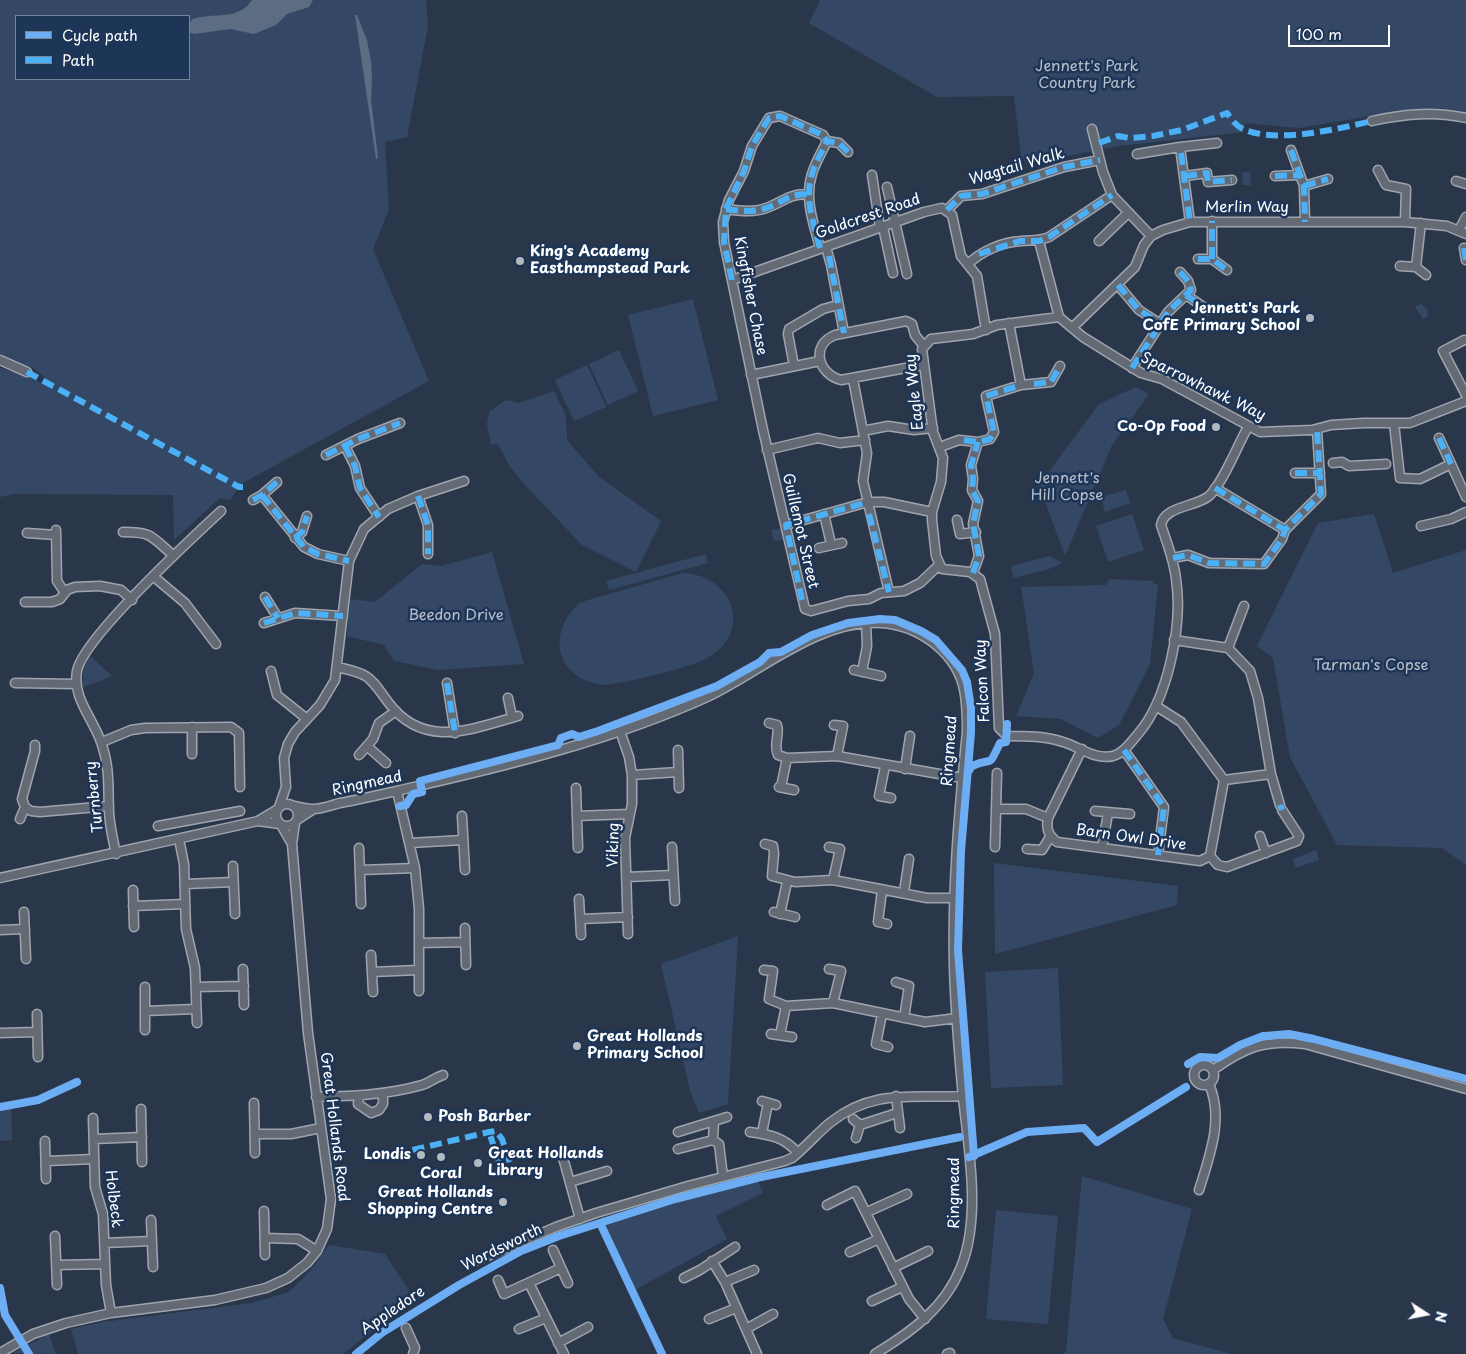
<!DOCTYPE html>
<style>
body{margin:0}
#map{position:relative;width:1466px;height:1354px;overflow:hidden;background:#2a374a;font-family:"Playpen Sans",sans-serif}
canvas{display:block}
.legend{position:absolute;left:15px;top:15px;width:175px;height:65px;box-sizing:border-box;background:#1d3557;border:1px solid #77869a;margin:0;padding:6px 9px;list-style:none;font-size:15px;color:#fff}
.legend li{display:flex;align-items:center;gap:10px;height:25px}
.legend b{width:25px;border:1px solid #77869a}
.north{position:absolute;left:1401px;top:1289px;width:50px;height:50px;-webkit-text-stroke:4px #1d3557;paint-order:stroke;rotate:101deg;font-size:14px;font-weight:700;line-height:20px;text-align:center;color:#fff}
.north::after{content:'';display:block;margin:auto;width:18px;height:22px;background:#fff;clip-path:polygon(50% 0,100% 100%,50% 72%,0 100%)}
.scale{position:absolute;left:1288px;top:25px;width:102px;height:22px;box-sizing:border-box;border:2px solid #fff;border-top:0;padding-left:6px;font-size:15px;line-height:18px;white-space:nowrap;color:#fff;-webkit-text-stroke:4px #1d3557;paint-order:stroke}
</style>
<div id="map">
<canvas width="1466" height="1354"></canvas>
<ul class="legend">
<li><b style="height:6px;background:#6dadf4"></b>Cycle path</li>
<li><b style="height:6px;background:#4cb0f7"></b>Path</li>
</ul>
<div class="north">N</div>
<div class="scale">100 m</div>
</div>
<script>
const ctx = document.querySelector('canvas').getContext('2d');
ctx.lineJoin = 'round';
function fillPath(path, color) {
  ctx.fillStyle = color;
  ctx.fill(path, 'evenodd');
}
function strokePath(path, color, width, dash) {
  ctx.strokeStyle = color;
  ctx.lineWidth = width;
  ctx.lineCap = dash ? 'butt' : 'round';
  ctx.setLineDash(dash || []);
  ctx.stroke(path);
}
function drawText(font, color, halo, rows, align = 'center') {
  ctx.font = font + ' "Playpen Sans",sans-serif';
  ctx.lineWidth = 5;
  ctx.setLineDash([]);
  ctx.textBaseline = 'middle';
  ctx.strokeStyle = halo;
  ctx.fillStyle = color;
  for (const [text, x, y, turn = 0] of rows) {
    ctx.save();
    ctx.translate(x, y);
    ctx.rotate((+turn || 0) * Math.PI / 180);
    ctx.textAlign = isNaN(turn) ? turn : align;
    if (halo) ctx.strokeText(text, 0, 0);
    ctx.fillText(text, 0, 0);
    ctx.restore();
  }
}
fillPath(new Path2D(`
 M0 0H426L428 26 407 137 385 142 389 209 373 249 429 381 241 484 230 500 220 498 174 540 173 495 14 494 0 497V368L25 375 42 383 45 377 32 367 19 366 0 354ZM16 16H189V79H16Z
 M820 0H1466V112L1441 108 1412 109 1299 128 1245 123 1244 132 1118 146 1027 164 1021 156 1014 96 937 97 809 23Z
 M1242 172H1250L1251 185H1243Z
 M693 299 718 400 653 416 628 315Z
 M1421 304 1427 309 1428 316 1423 319 1415 307Z
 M619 350 638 391 608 405 589 364Z
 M587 365 606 407 574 421 555 380Z
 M1136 387 1149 394 1112 445 1065 556 1039 485 1099 404Z
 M554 391 566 416 567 440 598 476 661 521 636 572 582 545 523 483 509 465 498 444 491 445 487 424 490 411 506 400 519 403Z
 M1126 490 1130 503 1105 512 1101 497Z
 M1132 514 1144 550 1108 562 1096 526Z
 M1374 514 1393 573 1466 550V865L1442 848 1337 845 1290 757 1273 658 1257 646 1318 523Z
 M781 529 783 540 774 541 771 530Z
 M492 552 524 664 438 670 394 661 384 645 347 636 350 599 375 602 422 564 441 566Z
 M706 554 708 563 609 590 606 581Z
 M1050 556 1062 563 1049 569 1013 578 1011 566Z
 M683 573C733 575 753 631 709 657 694 667 624 683 605 685 557 681 544 633 581 602Z
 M1109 579 1153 581V584H1158L1150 664 1119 725 1098 738 1061 719 1016 716 1034 673 1021 587 1106 585Z
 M90 656 112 676 82 688 84 668Z
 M1316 850 1319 860 1295 868 1293 859Z
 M994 863 1178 886 1177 905 995 954Z
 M738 936 728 1104 699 1113 690 1090 661 964Z
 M1058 968 1063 1085 991 1088 985 972Z
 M11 1101 12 1140 0 1141V1102Z
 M1082 1176 1192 1209 1163 1319 1173 1338 1231 1354H1062L1066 1352Z
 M758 1182 763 1193 716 1216 727 1239 635 1290 605 1226 669 1204Z
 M996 1210 1058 1216 1048 1324 986 1319Z
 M329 1245 385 1254 414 1298 343 1354H78L71 1329 103 1322 252 1303 289 1292 310 1271Z
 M49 1334 56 1354 13 1353Z`), '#344865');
fillPath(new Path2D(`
 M252 0H313L309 7 287 14 276 25 254 34 230 29 194 34 189 32V23L193 19C214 12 239 21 252 0Z
 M355 15H357L367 40 371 61 372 79 371 99 378 158 376 159Z`), '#5c6d83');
const minor = new Path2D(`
 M1372 121C1404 114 1434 111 1466 118
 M1092 129 1103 172 1112 195 1151 236
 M1180 147 1217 143
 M1291 150 1304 186 1305 222
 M848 152 839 143 827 141 823 135 780 116 769 118 752 146 744 171 729 200 723 222 724 242 763 430 805 609 811 611 848 601 869 599 881 593 904 591 920 583 939 565
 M1137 154 1180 147 1190 222
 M1378 170 1386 185 1406 189 1405 222
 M872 175 880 228
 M1185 176 1207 173 1208 182 1232 180
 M1275 176 1300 175
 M1456 181 1466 184
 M1304 186 1328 179
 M887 187 907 274
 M726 209C740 211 755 213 769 207 786 200 789 194 809 194
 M947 210 961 196 982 194 1064 167 1100 160
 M1421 223 1416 267 1426 275
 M883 227 893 273
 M1459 230 1466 217
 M1039 241 1059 317
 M1099 241 1128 213
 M826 247 831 265 844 333
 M820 248C814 225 804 199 812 174 815 163 822 152 827 141
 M1464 248 1466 260
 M1198 259H1212L1227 270
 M1212 259V221
 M968 264C982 251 1002 242 1021 241 1032 240 1039 241 1049 237L1112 195
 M1400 266 1416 267
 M732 280 924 212 942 208 952 215 961 256 977 276 986 330
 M1118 285 1139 310 1159 323
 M1186 295 1208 310
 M1059 317 997 325 973 334 931 339 922 349 933 432 943 458 941 482 932 512V520L936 556 942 569 970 572 980 579 995 634 999 728 1007 736C1026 736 1045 736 1063 742 1080 747 1094 760 1113 756 1124 753 1131 742 1138 734 1168 699 1183 625 1176 579 1174 560 1167 543 1161 525 1164 506 1196 507 1209 496 1223 483 1238 444 1248 427
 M1059 317 1083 337 1141 373 1162 379 1260 432 1312 430 1331 425 1364 423H1410L1466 401
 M1009 323 1021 385
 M1072 328 1135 267 1144 245 1151 236 1163 230 1190 222H1405L1447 226 1466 234
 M1464 340 1443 351 1466 395
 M0 360 27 372
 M922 365 841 380C818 374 810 345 835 335L906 321 912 324 915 335 923 345
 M794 366 788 334 789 329 823 309 838 305
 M1132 368 1168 312 1191 290 1188 281 1180 272
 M751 375 820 361
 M853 379 867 453 863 481 889 592
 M1394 423 1400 478 1420 479 1451 464 1466 497
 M863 431 888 426 914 430 933 428
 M1439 438 1451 464
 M345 446 355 466 360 488 379 517
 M940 447 959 440 978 442 990 439 994 432 986 396 1021 385 1051 382 1060 366
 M767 450 818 438 840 443 865 440
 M326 455 358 439 400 423
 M1333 463 1342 462 1349 466 1386 464
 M1295 473H1320
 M1215 488 1285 530
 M262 495 304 547 318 554 349 561
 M418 496 428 525V554
 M253 500 262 495 277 482
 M824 514 831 544
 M957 520 960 534 976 532
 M786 525 868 502H884L932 512
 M1421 526 1451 519 1466 512
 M56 530 57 581 65 593
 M123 532C154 532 151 537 173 555
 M27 533 56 535
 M295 538 302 532 307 516
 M819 548 842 543
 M1173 558 1188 555 1209 563 1264 564 1282 539 1285 530 1321 494 1317 430
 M973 573 979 556 973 524 978 501 972 490 973 479 971 465 978 442
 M153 576 185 603 216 644
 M265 597 278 618
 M25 602H52L60 599 67 590 75 587 100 586 121 590 132 600
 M264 623 295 613 343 616
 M1174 640 1228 648 1250 671 1258 698 1271 774
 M1228 648 1244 606
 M337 667C370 674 369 676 388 702 423 750 472 729 518 716
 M854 670 881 676
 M271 671 277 695 307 719
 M862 672 867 646 866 623
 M15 683 76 684
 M447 683 455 733
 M508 698 512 717
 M769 723 777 725C780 735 773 745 778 755L787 758 837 756 962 778
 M834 725 843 726 837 756
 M620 731 629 757 632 775V804L625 838 628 934
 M102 742 131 730 145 728 231 727 239 733 240 787
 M367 746 386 763
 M1082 749 1048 818C1046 829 1048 835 1057 842L1200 861 1210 856 1224 780 1181 722 1156 706
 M678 750 679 788
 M1124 750 1164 807 1158 855
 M192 754V727
 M359 755 373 739 379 723 396 711
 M885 766 879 796 891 798
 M905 769 910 736
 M632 775 678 772
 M1224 780 1271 774 1280 805
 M779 787 794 790
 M781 787 787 758
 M576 788 578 848
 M397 791 415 868 419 909V991
 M276 815a11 11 0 1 1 22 0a11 11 0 1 1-22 0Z
 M294 806C300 807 307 809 313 809 322 809 332 805 340 803 362 799 383 794 405 789 507 766 612 740 707 697 760 672 819 619 881 623 917 625 953 650 963 685 967 700 967 716 967 732 959 810 952 888 954 966 955 1010 959 1054 963 1098 969 1150 981 1218 961 1267 945 1308 911 1332 875 1354
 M25 807 31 811 40 812 109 806
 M279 807 286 787 284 758 288 744 295 732 320 705 335 680 349 561 364 529 388 509 418 496 464 481
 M996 809H1026L1048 818
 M1095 811 1130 814
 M462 816 465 870
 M577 816 629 814
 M20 819 25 807 22 799 35 751V745
 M297 820 314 809
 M258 821 280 824
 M281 825 292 844
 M158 826 240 811
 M1260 836 1266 853
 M179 839 184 864 186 929 195 968 197 1023
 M410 843 463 840
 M765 844 773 846 774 853 772 876 795 882 833 880 927 898H953
 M672 847 675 901
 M829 847 840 849 833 880
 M995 847 997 773
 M359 848 361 904
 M1102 848 1108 813
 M1027 849 1042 850 1050 837
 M116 854C113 840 110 827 109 813 108 789 110 768 102 745 94 719 72 699 77 671 83 638 193 537 221 511
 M1210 856 1218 865 1227 867 1297 841 1299 836 1282 810
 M233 866 235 914
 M361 870 415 868
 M627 877 673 875
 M0 878 249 823 258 821 278 809
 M186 884 233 882
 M133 890 134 927
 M882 890 878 922 887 924
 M904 892 909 859
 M579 899 581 935
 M133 906 185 904
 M24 912 26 959
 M774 912 795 917
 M780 914 787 882
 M581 919 628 917
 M465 928 466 965
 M0 930 25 929
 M420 943 465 942
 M371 955 373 992
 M243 969 244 1005
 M829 969 841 971 833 1003
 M764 970 773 971 769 999 786 1006 833 1003 925 1022 957 1018
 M372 972 419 970
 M896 982 909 986 904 1018
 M145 987V1030
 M196 987 244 986
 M145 1011 196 1009
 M37 1014 38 1057
 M882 1014 876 1044 888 1047
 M0 1033 37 1032
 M771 1034 792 1037
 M780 1035 786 1006
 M1194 1075a10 10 0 1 1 20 0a10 10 0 1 1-20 0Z
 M1213 1070C1245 1047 1266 1039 1305 1044L1466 1089
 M359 1096 358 1104 371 1113 379 1110 383 1104V1093
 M896 1096 900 1128
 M316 1097C352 1096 387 1095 422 1085 429 1083 434 1078 443 1075
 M762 1101 776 1105
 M254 1103 255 1153
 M141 1109 142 1162
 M93 1118 95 1187 103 1214 106 1285 111 1313
 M853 1119 860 1125 856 1138
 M860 1125 897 1113
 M678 1132 727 1117
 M750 1132C771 1135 784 1137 798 1153
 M762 1133 768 1103
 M255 1134H291L321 1128
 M94 1139 142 1137
 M713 1140 714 1121
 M45 1141 46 1179
 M678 1149 713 1140 719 1144 723 1177
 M562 1154 580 1219
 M47 1161 94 1159
 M570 1182 607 1171
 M1199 1190C1210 1155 1224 1118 1209 1084
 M827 1205 855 1191 909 1299 925 1319
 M264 1211 265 1255
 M867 1212 907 1194
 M151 1220 153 1267
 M55 1236 57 1285
 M265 1238 298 1239 317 1251
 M104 1243 152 1241
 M553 1250 568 1283
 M850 1252 879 1239
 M476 1261 556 1227 596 1213 688 1186 785 1161 792 1158C806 1147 817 1133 831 1122 875 1088 913 1099 963 1096
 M712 1261 725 1282 757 1354
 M56 1265 105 1264
 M893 1268 928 1251
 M684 1278 700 1270 735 1247
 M498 1280 504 1294 561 1268
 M725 1282 754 1270
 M529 1283 564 1354
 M872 1301 902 1287
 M709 1319 736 1308
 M406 1328 415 1348 413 1354
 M519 1329 546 1318
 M746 1329 773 1314
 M558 1343 588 1327
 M0 1353 33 1334 66 1323 111 1313 215 1300 266 1288 288 1278 307 1263 317 1251 327 1229 331 1199 308 1033 292 844 295 823
 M947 1354 950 1353`);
strokePath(minor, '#9fa5ae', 11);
strokePath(minor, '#636a74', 8);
strokePath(new Path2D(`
 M1099 143 1118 136 1130 138 1153 136 1182 130 1227 113C1231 119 1236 126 1243 129 1277 144 1337 129 1372 121
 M1291 150 1304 186 1305 222
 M1181 153 1190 222
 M1185 176 1207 173 1208 182 1232 180
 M1275 176 1300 175
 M1304 186 1328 179
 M726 209C740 211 755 213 769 207 786 200 789 194 809 194
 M947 210 961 196 982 194 1064 167 1100 160
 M820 248C814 225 804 199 812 174 815 163 822 152 827 141
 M1464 248 1466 260
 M979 254 1020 241H1039L1049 237 1112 195
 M829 256 844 333
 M1198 259H1212L1227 270
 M1212 259V221
 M732 280 724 242 726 209 744 171 752 146 769 118 780 116 823 135 827 141 839 143 848 152
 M1118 285 1139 310 1159 323
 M1186 295 1208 310
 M1132 368 1168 312 1191 290 1188 281 1180 272
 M27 372 239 487H243
 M1034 384 1051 382 1060 366
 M1439 438 1451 464
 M964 440 978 442 990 439 994 432 986 396 1021 385
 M345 446 355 466 360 488 379 517
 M326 455 358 439 400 423
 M1295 473H1320
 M1215 488 1285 530
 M262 495 304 547 318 554 349 561
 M418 496 428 525V554
 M253 500 262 495 277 482
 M869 514 889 592
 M295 538 302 532 307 516
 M1173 558 1188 555 1209 563 1264 564 1282 539 1285 530 1321 494 1317 430
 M973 573 979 556 973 524 978 501 972 490 973 479 971 465 978 442
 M265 597 278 618
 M802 600 786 525 868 502
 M264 623 295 613 343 616
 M447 683 455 733
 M1124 750 1164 807 1158 855
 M1280 805 1282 810
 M395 1154 489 1132 496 1131 502 1139 512 1169 502 1171 489 1132`), '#4cb0f7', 6, [12, 6]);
strokePath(new Path2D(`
 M968 772 972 766C995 756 987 770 1000 743L1006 742 1007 724
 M400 806 406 805 413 794 422 792 420 781 558 745 561 738 572 734 579 737 598 731 717 686 760 662 769 653 781 652 812 635 848 623 880 619 895 620 921 631 936 640 962 670 967 682 971 708V733L961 851 958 950 974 1156
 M1265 1036 1289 1034 1314 1039 1466 1079
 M1188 1064 1200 1057 1218 1058 1240 1045 1263 1036
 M0 1107 38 1100 77 1082
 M969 1157 1027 1132 1084 1128 1097 1142 1186 1087
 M600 1223 662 1354
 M0 1288 5 1315 29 1354
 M356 1354 383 1332 459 1285 521 1251 559 1236 675 1199 761 1177 960 1137`), '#6dadf4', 8);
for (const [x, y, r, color] of [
 [520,261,5,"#b4b9c0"],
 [1310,318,5,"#b4b9c0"],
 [1216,427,5,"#b4b9c0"],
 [577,1046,5,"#b4b9c0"],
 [428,1117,5,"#b4b9c0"],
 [421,1155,5,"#b4b9c0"],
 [441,1157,5,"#b4b9c0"],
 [478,1163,5,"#b4b9c0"],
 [503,1202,5,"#b4b9c0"]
]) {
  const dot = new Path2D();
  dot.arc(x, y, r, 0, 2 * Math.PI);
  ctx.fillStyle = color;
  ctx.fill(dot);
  strokePath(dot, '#1d3557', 2);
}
drawText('15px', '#b9c0ca', '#1d3557', [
 ["Jennett's Park",1087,67],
 ["Country Park",1087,84],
 ["Jennett's",1067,479],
 ["Hill Copse",1067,496],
 ["Beedon Drive",456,616],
 ["Tarman's Copse",1371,666]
]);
drawText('15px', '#fff', '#1d3557', [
 ["Wagtail Walk",1017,167,-16],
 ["Merlin Way",1247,208],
 ["Goldcrest Road",868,217,-19],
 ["Kingfisher Chase",750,296,79],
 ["Sparrowhawk Way",1203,387,26],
 ["Eagle Way",915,392,-96],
 ["Guillemot Street",800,531,77],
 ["Falcon Way",983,681,-93],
 ["Ringmead",950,751,-86],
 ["Ringmead",367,784,-12],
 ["Turnberry",95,797,-96],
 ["Barn Owl Drive",1131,838,8],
 ["Viking",614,845,-88],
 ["Great Hollands Road",334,1127,83],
 ["Ringmead",955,1193,-90],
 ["Holbeck",113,1199,83],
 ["Wordsworth",502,1248,-26],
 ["Appledore",393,1311,-34]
]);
drawText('bold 15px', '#fff', '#1d3557', [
 ["King's Academy",530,252],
 ["Easthampstead Park",530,269],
 ["Jennett's Park",1300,309,"right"],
 ["CofE Primary School",1300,326,"right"],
 ["Co-Op Food",1206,427,"right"],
 ["Great Hollands",587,1037],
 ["Primary School",587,1054],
 ["Posh Barber",438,1117],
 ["Great Hollands",488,1154],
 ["Library",488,1171],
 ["Londis",411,1155,"right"],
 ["Coral",441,1174,"center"],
 ["Great Hollands",493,1193,"right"],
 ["Shopping Centre",493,1210,"right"]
], 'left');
</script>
